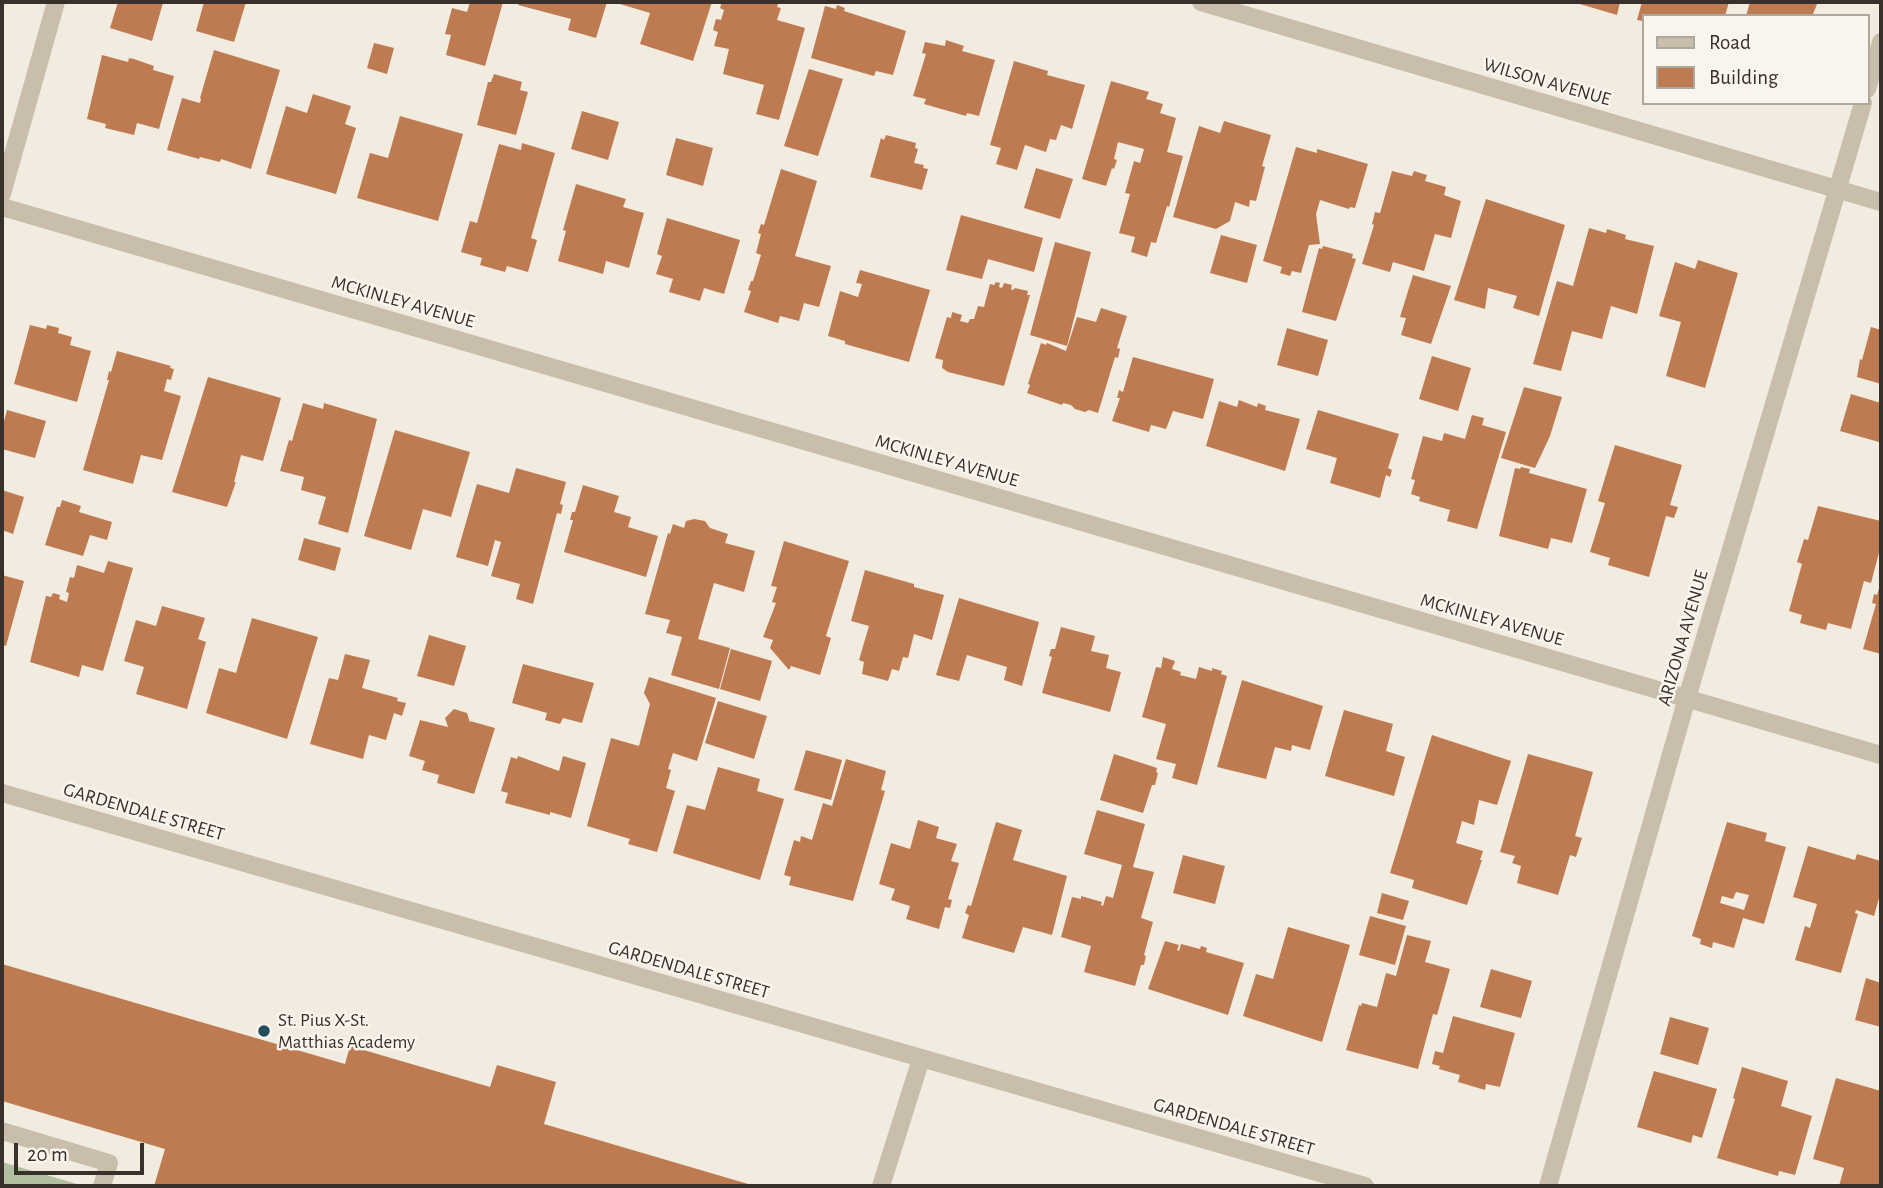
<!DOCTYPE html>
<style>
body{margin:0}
#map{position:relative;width:1883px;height:1188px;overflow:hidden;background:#f2ece0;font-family:"Alegreya Sans",sans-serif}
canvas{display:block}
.frame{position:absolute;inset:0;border:4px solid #38312b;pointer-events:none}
.legend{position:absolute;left:1642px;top:14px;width:228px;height:91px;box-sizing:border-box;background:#f9f5ec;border:2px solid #aca79f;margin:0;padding:9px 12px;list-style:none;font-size:21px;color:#38312b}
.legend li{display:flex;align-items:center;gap:14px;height:35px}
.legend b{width:35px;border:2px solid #aca79f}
.scale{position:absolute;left:14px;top:1143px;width:130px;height:32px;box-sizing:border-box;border:4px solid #38312b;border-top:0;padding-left:9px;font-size:21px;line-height:24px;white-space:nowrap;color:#38312b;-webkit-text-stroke:5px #f9f5ec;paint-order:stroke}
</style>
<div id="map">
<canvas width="1883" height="1188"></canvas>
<div class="frame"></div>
<ul class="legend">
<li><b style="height:9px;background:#c9beac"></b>Road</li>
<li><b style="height:19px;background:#be7b51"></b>Building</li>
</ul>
<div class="scale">20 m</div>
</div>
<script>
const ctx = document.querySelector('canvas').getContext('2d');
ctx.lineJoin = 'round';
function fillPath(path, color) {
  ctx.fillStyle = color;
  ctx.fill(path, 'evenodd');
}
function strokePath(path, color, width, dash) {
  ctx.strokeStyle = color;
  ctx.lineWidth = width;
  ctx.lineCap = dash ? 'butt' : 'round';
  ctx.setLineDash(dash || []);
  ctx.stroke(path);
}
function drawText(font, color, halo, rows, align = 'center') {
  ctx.font = font + ' "Alegreya Sans",sans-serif';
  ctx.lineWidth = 5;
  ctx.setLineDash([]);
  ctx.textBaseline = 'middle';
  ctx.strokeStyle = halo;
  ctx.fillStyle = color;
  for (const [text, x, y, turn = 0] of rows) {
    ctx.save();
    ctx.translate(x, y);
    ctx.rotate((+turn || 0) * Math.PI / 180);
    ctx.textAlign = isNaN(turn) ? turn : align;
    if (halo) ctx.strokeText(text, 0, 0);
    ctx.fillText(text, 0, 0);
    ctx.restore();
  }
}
fillPath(new Path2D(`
 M2 1162 77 1184V1186H2Z`), '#b1c0a0');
fillPath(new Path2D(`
 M118 2 163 3 152 41 110 28Z
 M204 2H246L234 42 196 31Z
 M470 2H503L485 66 446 55 451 35 445 34 452 8 467 12Z
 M519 2H607L596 38 568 30 571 19 518 5Z
 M621 2H712L693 61 640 44 650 13 620 4Z
 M722 2H779L777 7 781 8 777 20 805 28 779 120 756 114 764 85 723 74 729 49 714 46 718 32 713 30 716 19 721 20 724 10 720 8Z
 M1573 2H1620L1617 15Z
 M1642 2H1729L1725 16H1643V21L1637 20Z
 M1750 2H1818L1812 16H1746Z
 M837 5 845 8 844 11 906 31 893 75 876 71 874 76 811 58 825 6 836 9Z
 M946 40 964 46 962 51 995 60 979 116 967 113 966 116 924 104 926 99 913 96 926 54 922 53 925 42 945 46Z
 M374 43 394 48 387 74 367 68Z
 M214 50 280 70 251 169 221 159 220 162 200 157 199 159 167 150 182 98 200 103 201 99 200 98Z
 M102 55 128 62 129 58 134 59 154 66 153 70 174 76 159 129 137 123 134 135 105 128 106 124 87 119Z
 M1014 61 1048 71 1047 75 1085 85 1072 129 1061 125 1056 140 1050 139 1046 152 1025 145 1017 170 996 164 1001 148 990 145Z
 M809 69 843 79 818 156 784 146Z
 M494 74 522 82 520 90 528 92 516 135 477 125 488 82H491Z
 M1111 81 1149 92 1146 99 1163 104 1160 113 1176 118 1167 152 1183 156 1169 207 1167 206 1156 243 1151 242 1147 257 1131 252 1135 237 1119 233 1130 194 1125 193 1134 161 1140 163 1144 149 1118 142 1114 159 1117 160 1114 169 1112 168 1106 186 1082 179Z
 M313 94 351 106 345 124 356 128 336 194 266 174 286 106 307 113Z
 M582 111 619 122 608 160 571 149Z
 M400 116 463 134 438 221 357 198 370 153 388 158Z
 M1224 121 1271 135 1262 166 1265 167 1256 201 1250 200 1249 207 1235 202 1230 221 1216 229 1173 217 1199 126 1220 133Z
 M886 135 916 143 915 148 918 149 914 163 924 165 923 168 928 169 922 190 870 177 881 138 884 140Z
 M676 138 713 148 703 186 666 175Z
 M522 143 555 153 531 238 537 240 528 272 507 266 505 272 480 265 482 258 461 252 470 221 477 223 499 144 521 150Z
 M1296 147 1317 153V149L1368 164 1355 208 1350 207 1349 209 1320 200 1316 214 1320 244 1309 245 1301 273 1292 271 1290 276 1280 273 1282 267 1263 261Z
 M1036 168 1073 179 1060 219 1024 208Z
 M781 169 817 181 795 256 831 266 819 307 804 303 799 321 780 316 778 323 744 312 751 291 748 290 751 281H753L761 255 756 253 761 234 758 233 761 224 764 225Z
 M1392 171 1412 176 1414 171 1427 175 1425 181 1446 187 1444 195 1461 201 1451 238 1435 234 1424 271 1393 262 1390 272 1362 264 1374 225 1372 224 1375 212 1380 213Z
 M576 184 626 199 623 207 644 213 629 268 606 261 603 274 558 261 566 231 563 230Z
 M1486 199 1565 225 1539 316 1513 308 1517 296 1488 288 1485 309 1454 300Z
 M961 215 1043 238 1034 272 988 259 982 279 946 270Z
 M667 218 740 240 724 294 704 288 700 301 669 292 673 279 656 274 662 256 657 254Z
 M1589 228 1606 233 1607 229 1626 235 1625 239 1654 246 1637 314 1611 306 1602 339 1572 331 1561 371 1533 364 1557 281 1573 286Z
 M1221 235 1257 245 1247 283 1210 273Z
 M1055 242 1091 252 1067 346 1030 335Z
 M1323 246 1353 254 1352 258 1356 259 1336 321 1302 312 1319 248 1322 249Z
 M1698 260 1738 273 1705 388 1666 376 1681 322 1659 316 1675 262 1695 269Z
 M860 270 930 290 909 362 845 344V341L828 336 840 291 858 297 862 284 856 283Z
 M1413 275 1451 286 1431 344 1401 335 1406 318 1400 317Z
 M996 282 1000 283 999 287 1002 288 1004 283 1012 285 1011 289 1013 290 1015 288 1028 291 1027 295H1030L1004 386 948 372 942 368 943 360 935 358 947 317 951 318 952 312 962 315 960 321 968 323 970 319H974L978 306 984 307 990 284 994 285Z
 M1101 308 1127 316 1117 348 1120 349 1118 358 1115 357 1098 413 1089 410 1085 412 1075 409 1071 405 1063 403 1062 405 1027 393 1030 385 1028 384 1041 343 1046 345 1047 343 1066 351 1077 317 1096 322Z
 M30 325 46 329 47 325 59 328 58 333 72 337 70 345 91 351 77 402 14 384Z
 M1871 327 1881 330V384L1857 377 1860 359 1862 360Z
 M1287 328 1328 340 1318 376 1277 365Z
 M117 351 171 366 170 368 174 369 171 380 167 379 164 391 181 396 162 460 141 455 133 484 83 470 109 380H107L109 371 111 372Z
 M1432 356 1471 368 1458 411 1419 399Z
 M1133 357 1214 379 1203 419 1173 411 1166 429 1151 425 1149 432 1112 421 1120 398H1117L1119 390 1123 392Z
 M208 377 281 398 263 461 241 455 234 482H236L227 507 172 492Z
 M1524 387 1562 397 1550 436 1535 468 1501 458Z
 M1851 394 1881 403V433L1879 442 1840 431Z
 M1239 400 1257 407 1258 403 1266 406 1265 410 1300 419 1285 471 1206 446 1219 401 1237 407Z
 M303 403 323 409 324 403 377 419 348 533 318 524 326 497 301 490 304 477 280 471 289 440 292 441Z
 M7 410 46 421 35 458 2 449V429Z
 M1318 410 1399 434 1388 468 1392 470 1390 477 1386 475 1380 498 1330 483 1337 458 1306 449Z
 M1472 415 1484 418 1482 425 1506 432 1477 529 1447 521 1450 510 1419 501 1420 497 1411 494 1415 480 1411 479 1423 436 1442 441 1444 433 1465 439Z
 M395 430 470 452 451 517 423 509 411 550 364 536Z
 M1615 445 1682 465 1670 505 1678 507 1674 518 1666 516 1649 577 1608 565 1610 558 1590 552 1605 503 1598 501Z
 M1521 467 1530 469 1529 473 1587 489 1572 543 1551 538 1548 549 1499 536 1515 468 1520 469Z
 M516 468 566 482 560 504 563 505 561 514 557 513 533 604 516 599 520 584 491 576 501 542 495 540 488 566 456 557 477 484 509 493Z
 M583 485 619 496 614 512 631 517 628 527 658 536 646 577 564 552 573 520H570L572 512H575Z
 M2 490 24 497 13 534 2 530Z
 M62 500 81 506 79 512 112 522 107 540 90 535 83 556 45 545 57 507H60Z
 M1818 506 1881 521V545L1871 583 1864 581 1851 629 1828 623 1826 630 1800 623 1802 615 1789 611 1802 564 1797 562 1804 539 1808 540Z
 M694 519 705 521 710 528 728 534 725 543 755 551 744 592 714 583 698 639 730 648 719 689 671 675 682 637 666 633 670 620 645 614 668 533 670 534 673 524 684 528 686 521Z
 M304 538 341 548 335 571 298 560Z
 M784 541 849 561 826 636 831 638 820 675 791 666 789 670 770 648 773 640 763 637 776 603 772 602 777 587 771 586Z
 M108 561 133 568 103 671 82 665 79 677 30 662 46 596 51 597 53 593 60 595 59 599 67 602 69 593 66 592 70 577 74 578 77 565 104 573Z
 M865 570 914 584V587L944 595 932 640 914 634 908 658 903 657 899 671 892 669 888 681 862 674 864 662 859 660 869 626 851 621Z
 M2 575 24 581 6 646 2 645Z
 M1881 582V654L1863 649 1876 604 1872 603 1874 594 1877 595Z
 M959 598 1039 622 1022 686 1004 680 1007 667 967 655 959 681 936 675Z
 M162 606 205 618 198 639 206 642 187 709 136 694 144 667 124 661 136 620 156 626Z
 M252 618 318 637 287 739 206 713 219 668 236 673Z
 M1061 627 1095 636 1091 651 1109 655 1106 668 1121 672 1110 712 1042 693 1052 657 1049 656 1051 649H1055Z
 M429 635 466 646 454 686 417 676Z
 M731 649 772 661 760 701 720 689Z
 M345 654 370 660 362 688 398 698 397 701 406 703 402 716 394 713 386 740 369 735 363 759 310 744 329 678 338 680Z
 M1163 657 1175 661 1172 669 1181 672 1180 675 1196 679 1199 667 1212 671V668L1222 671 1221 674 1227 676 1197 785 1172 778 1176 764 1156 759 1166 724 1142 717 1156 667 1161 668Z
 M523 664 594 683 582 723 563 718 560 724 545 720 547 713 512 703Z
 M649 677 716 698 697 761 673 753 668 769 671 770 666 788 675 791 657 852 628 844 630 839 587 826 611 738 639 746 650 704 644 693Z
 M1242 680 1323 706 1310 750 1292 745 1291 751 1275 747 1266 779 1217 767Z
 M718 701 767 716 754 759 705 743Z
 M454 709 467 713 470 723V721L495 728 474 794 437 783 439 775 422 770 425 761 409 756 420 720 448 727 445 718Z
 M1344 710 1393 724 1386 751 1405 757 1394 796 1325 776Z
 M1432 735 1511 761 1497 805 1479 800 1474 825 1462 821 1456 843 1483 851 1480 860H1482L1467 905 1412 888 1414 880 1390 873Z
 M806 750 842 760 831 800 794 790Z
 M1114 754 1157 768 1156 772 1158 773 1155 785H1152L1143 813 1100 800Z
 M1528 754 1593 772 1575 836 1582 838 1576 857 1570 855 1558 895 1517 883 1521 866 1512 863 1515 856 1500 852Z
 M518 756 559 771 563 756 586 763 571 818 550 812V815L505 803 508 793 501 791 511 757 517 759Z
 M846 759 886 771 881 790 885 791 853 901 789 885 791 877 784 875 794 840 800 842 801 836 812 840 823 803 832 806Z
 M718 767 760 779 757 791 784 799 760 880 673 853 687 805 705 810Z
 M1097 810 1145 824 1133 867 1154 872 1141 918 1153 922 1144 955 1146 956 1144 965H1141L1135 986 1084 972 1091 946 1061 937 1072 897 1081 899V896L1102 902 1101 905 1103 906 1106 896 1113 898 1122 865 1084 854Z
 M918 820 939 827 936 838 957 844 951 861 959 863 948 899 952 900 950 908 945 907 939 929 906 919 910 906 891 900 895 889 879 884 891 843 910 849Z
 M996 822 1022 830 1013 860 1067 876 1052 935 1023 927 1014 953 962 938 969 915 965 913 968 905 971 906Z
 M1727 822 1767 833 1765 841 1786 847 1764 924 1743 918 1734 948 1713 942 1712 948 1700 944 1701 939 1692 936ZM1736 892 1749 895 1744 910 1720 903 1722 896 1733 899Z
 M1808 846 1855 860 1857 854 1881 861V891L1874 916 1856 910 1855 913 1858 914 1841 973 1795 960 1805 926 1810 928 1817 904 1793 897Z
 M1183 855 1225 866 1215 904 1173 893Z
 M1382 893 1409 901 1403 920 1377 913Z
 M1370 916 1406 926 1395 965 1359 955Z
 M1288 927 1350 945 1322 1042 1243 1016 1256 974 1273 979Z
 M1407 935 1431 941 1425 962 1450 969 1437 1015 1433 1014 1418 1069 1346 1050 1359 1005 1361 1006 1362 1003 1377 1007 1386 973 1396 976Z
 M1165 941 1179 945 1177 950 1179 951 1181 944 1200 949 1201 946 1207 948 1206 952 1244 963 1228 1015 1148 989Z
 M2 964 345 1064 350 1046 490 1087 497 1065 556 1082 544 1124 755 1186H154L165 1149 2 1101Z
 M1491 969 1532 981 1521 1018 1480 1007Z
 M1866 978 1881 983V1027L1855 1020Z
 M1453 1016 1515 1033 1500 1087 1486 1084 1485 1090 1458 1082 1460 1075 1439 1069 1440 1066 1432 1064 1435 1051 1443 1053Z
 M1670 1017 1709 1028 1698 1065 1660 1054Z
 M1742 1067 1788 1081 1781 1106 1812 1116 1795 1175 1779 1171 1778 1176 1717 1158 1735 1099 1733 1098Z
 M1654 1071 1717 1089 1702 1138 1693 1135 1691 1143 1637 1127Z
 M1836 1078 1881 1091V1186H1839L1844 1168 1813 1159Z`), '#be7b51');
strokePath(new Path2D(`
 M2 1131 109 1163 102 1186
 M881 1186 921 1059`), '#c9beac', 18);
strokePath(new Path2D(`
 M1201 2 1881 202
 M1867 89 1881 42
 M2 194 56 2
 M2 207 1881 755
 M1548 1186 1687 698 1863 103`), '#c9beac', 18);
strokePath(new Path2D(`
 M2 793 1365 1186`), '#c9beac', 18);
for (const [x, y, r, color] of [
 [264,1031,7,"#224c57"]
]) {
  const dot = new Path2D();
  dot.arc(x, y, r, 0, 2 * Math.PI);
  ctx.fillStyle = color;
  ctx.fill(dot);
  strokePath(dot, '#f9f5ec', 2.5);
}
drawText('19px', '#38312b', '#f9f5ec', [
 ["WILSON AVENUE",1547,82,16],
 ["MCKINLEY AVENUE",403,302,16],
 ["MCKINLEY AVENUE",947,461,16],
 ["MCKINLEY AVENUE",1492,620,16],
 ["ARIZONA AVENUE",1683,638,-74],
 ["GARDENDALE STREET",144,812,16],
 ["GARDENDALE STREET",689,970,16],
 ["GARDENDALE STREET",1234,1127,16]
]);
drawText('19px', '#38312b', '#f9f5ec', [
 ["St. Pius X-St.",278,1020],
 ["Matthias Academy",278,1042]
], 'left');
</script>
